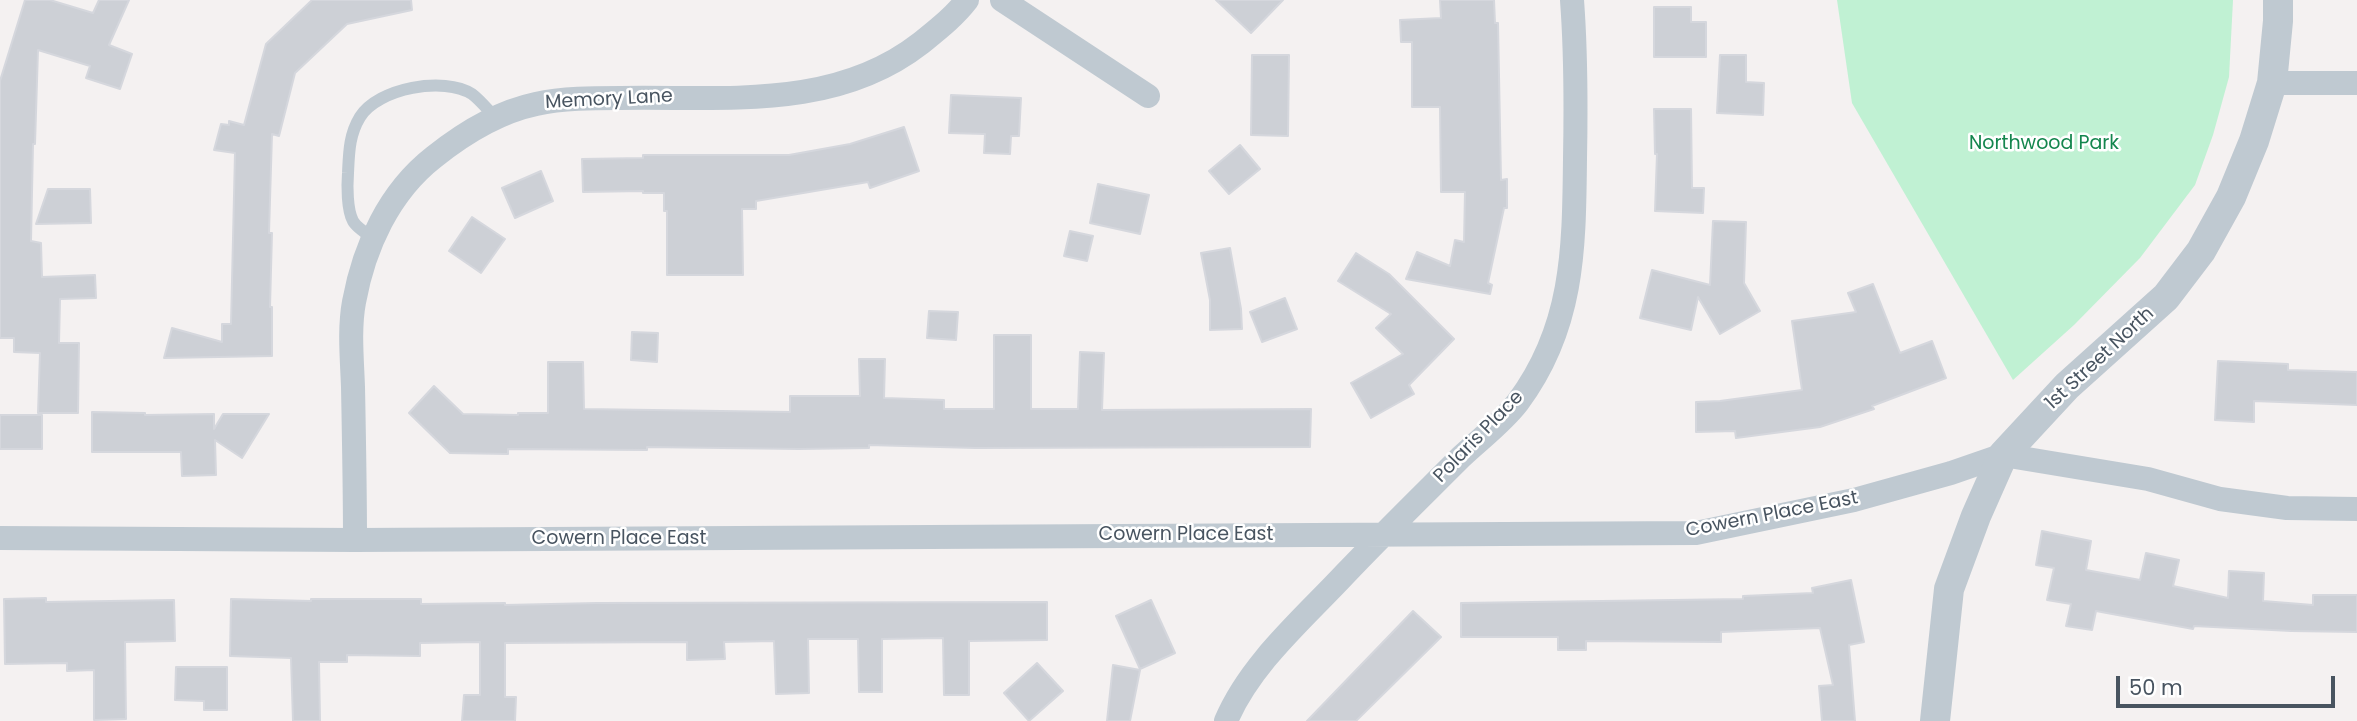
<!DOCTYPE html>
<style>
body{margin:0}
#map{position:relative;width:2357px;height:721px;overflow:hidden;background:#f4f1f1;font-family:Poppins,sans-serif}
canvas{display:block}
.scale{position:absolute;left:2116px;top:676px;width:219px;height:32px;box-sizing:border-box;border:4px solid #485460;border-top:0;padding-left:9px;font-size:21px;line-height:24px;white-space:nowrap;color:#485460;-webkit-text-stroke:5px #fff;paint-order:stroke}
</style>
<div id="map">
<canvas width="2357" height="721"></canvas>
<div class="scale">50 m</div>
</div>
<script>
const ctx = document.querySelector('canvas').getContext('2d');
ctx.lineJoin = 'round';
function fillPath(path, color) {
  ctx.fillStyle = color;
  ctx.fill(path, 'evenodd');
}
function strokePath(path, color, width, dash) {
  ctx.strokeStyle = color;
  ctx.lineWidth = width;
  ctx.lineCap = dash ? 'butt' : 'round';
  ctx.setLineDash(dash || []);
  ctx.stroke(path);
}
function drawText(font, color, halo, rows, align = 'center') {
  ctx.font = font + ' Poppins,sans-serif';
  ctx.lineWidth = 5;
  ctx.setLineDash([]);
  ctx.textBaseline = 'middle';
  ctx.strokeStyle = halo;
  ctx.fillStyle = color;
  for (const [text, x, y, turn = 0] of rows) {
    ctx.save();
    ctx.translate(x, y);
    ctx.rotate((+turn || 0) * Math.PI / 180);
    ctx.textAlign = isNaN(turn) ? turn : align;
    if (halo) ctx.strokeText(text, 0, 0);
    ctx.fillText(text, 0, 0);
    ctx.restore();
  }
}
fillPath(new Path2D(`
 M1837 0H2233L2229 77 2213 135 2195 185 2140 258 2074 325 2013 380 1852 103Z`), '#c0f1d3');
const building = new Path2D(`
 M25 0H50L93 13 99 0H129L109 45 132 54 120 89 86 78 90 66 38 50 35 144H33L31 241 41 243 42 277 95 275 96 298 60 299 59 343H79L78 413H38L40 353 14 352V338H0V81Z
 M312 0H411L412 10 347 24 295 73 279 136 272 134 269 233H272L270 307H272V356L164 358 172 328 222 342V324H231L235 153 214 150 221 124 229 125V121L244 125 266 44Z
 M1216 0H1283L1251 33Z
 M1440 0H1494L1495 23H1498L1501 180 1507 179V208H1504L1488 283 1492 285 1490 294 1406 279 1417 252 1450 266 1455 240 1464 242 1465 192H1441L1440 107H1412V42H1401L1400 20 1441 18Z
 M1654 7H1691V22H1706V57H1654Z
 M1252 55H1289L1288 136 1251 135Z
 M1720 55H1746V82L1764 83 1763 115 1717 113Z
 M951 95 1021 98 1019 136H1011L1010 154 984 153 985 134 949 133Z
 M1654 109H1691L1692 188H1704L1703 213 1655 211 1657 154H1655Z
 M904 127 919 171 870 188 868 182 756 201V209H742L743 275H667V211H664V193H643V191L583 192 582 159 643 158V155H789L850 144Z
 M1240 145 1260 169 1229 194 1209 171Z
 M541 171 553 201 515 218 502 188Z
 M1098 184 1149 195 1140 234 1090 223Z
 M48 189H90L91 223 36 224Z
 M472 217 505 239 481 273 449 251Z
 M1713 221 1746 222 1744 283 1760 311 1720 334 1698 297 1691 330 1640 318 1652 270 1710 285Z
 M1070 231 1093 236 1087 261 1064 256Z
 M1230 248 1241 309 1242 329 1210 330V300L1201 253Z
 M1356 253 1389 274 1454 339 1409 385 1414 394 1371 418 1351 383 1403 354 1376 328 1391 314 1338 281Z
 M1873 284 1900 353 1932 341 1946 378 1872 406 1874 409 1820 427 1736 438 1735 431 1696 432V402L1720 401 1802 390 1792 321 1856 312 1848 293Z
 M1285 298 1297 329 1262 342 1250 312Z
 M929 311 958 312 956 340 927 338Z
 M632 332 658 333 657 362 631 360Z
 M994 335H1031V409H1078L1080 352 1104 353 1102 410 1311 409 1310 447 975 448 869 445V448L799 449 647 447V450L508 449V454L450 453 409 413 434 386 463 414 518 415V413H548V362H583L584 409 790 412V396H860L859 359H885L884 398 944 400V409H994Z
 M2218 361 2288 364V370L2357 372V405L2254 401V422L2215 420Z
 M92 412 145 413V415L214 414V429L223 414H269L242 458 215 440 216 475 182 476 181 452H92Z
 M0 415H42V449H0Z
 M2042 531 2091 541 2086 570 2140 580 2146 553 2179 560 2173 586 2228 598 2229 571 2264 573 2263 601 2313 605V595H2357V632L2291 631 2194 626 2193 629 2096 611 2092 630 2066 626 2071 604 2047 600 2054 568 2036 565Z
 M1851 580 1864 642 1849 645 1855 721H1822L1819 686 1833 685 1820 628 1721 632V642L1586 641V650H1558V637H1461V603L1743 599V596L1813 593 1812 588Z
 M46 598V602L174 600 175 641 125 642 126 719 94 720V670L67 671V663L5 664 4 599Z
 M231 599 311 601V599H421V604L505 603V605L597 603 1047 602V640L969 641V695H944L943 638 882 639V692H859L858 639H808L809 693 776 694 774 641 724 642 725 659 687 660V642L505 643V697H516L515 721H462L464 695H480V642L420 643V656L347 655V662H319L320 721H293L291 658 230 656Z
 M1151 600 1175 653 1140 669 1116 616Z
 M1413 611 1441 637 1356 721H1307Z
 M1037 663 1063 691 1029 721 1004 693Z
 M1113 665 1140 670 1130 721H1107Z
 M176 667H227V710H204V701L175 700Z`);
fillPath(building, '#cdd0d6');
strokePath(building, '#d5d7dd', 2);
strokePath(new Path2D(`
 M373 238C367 234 356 227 353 221 347 210 347 186 348 173 349 153 349 135 360 117 378 88 444 76 472 94 480 100 488 110 495 117`), '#bfc9d1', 12);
strokePath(new Path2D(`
 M1002 0 1148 96
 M2272 83H2357
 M0 538 355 540 1696 533 1854 500 1951 473 2003 455 2148 479 2220 499 2287 508 2357 509
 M355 540C355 489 354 438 353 387 352 359 349 329 354 302 364 247 389 192 434 157 464 133 498 112 536 104 563 98 593 98 620 98 723 96 834 111 921 43 937 30 954 17 967 0
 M1226 721C1250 664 1303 619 1345 574 1383 534 1422 496 1461 457 1480 439 1503 422 1518 402 1574 327 1574 248 1575 159 1576 106 1576 53 1572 0`), '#bfc9d1', 24);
strokePath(new Path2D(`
 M1935 721 1949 589 1976 516 2003 455 2067 386 2166 297 2201 251 2231 197 2254 141 2272 83 2278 21V0`), '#bfc9d1', 30);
drawText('19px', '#485460', '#fff', [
 ["Memory Lane",609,100,-3],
 ["1st Street North",2100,359,-43],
 ["Polaris Place",1479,437,-46],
 ["Cowern Place East",1772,515,-11],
 ["Cowern Place East",1186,535],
 ["Cowern Place East",619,539]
]);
drawText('19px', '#14864e', '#fff', [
 ["Northwood Park",2044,144]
]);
</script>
